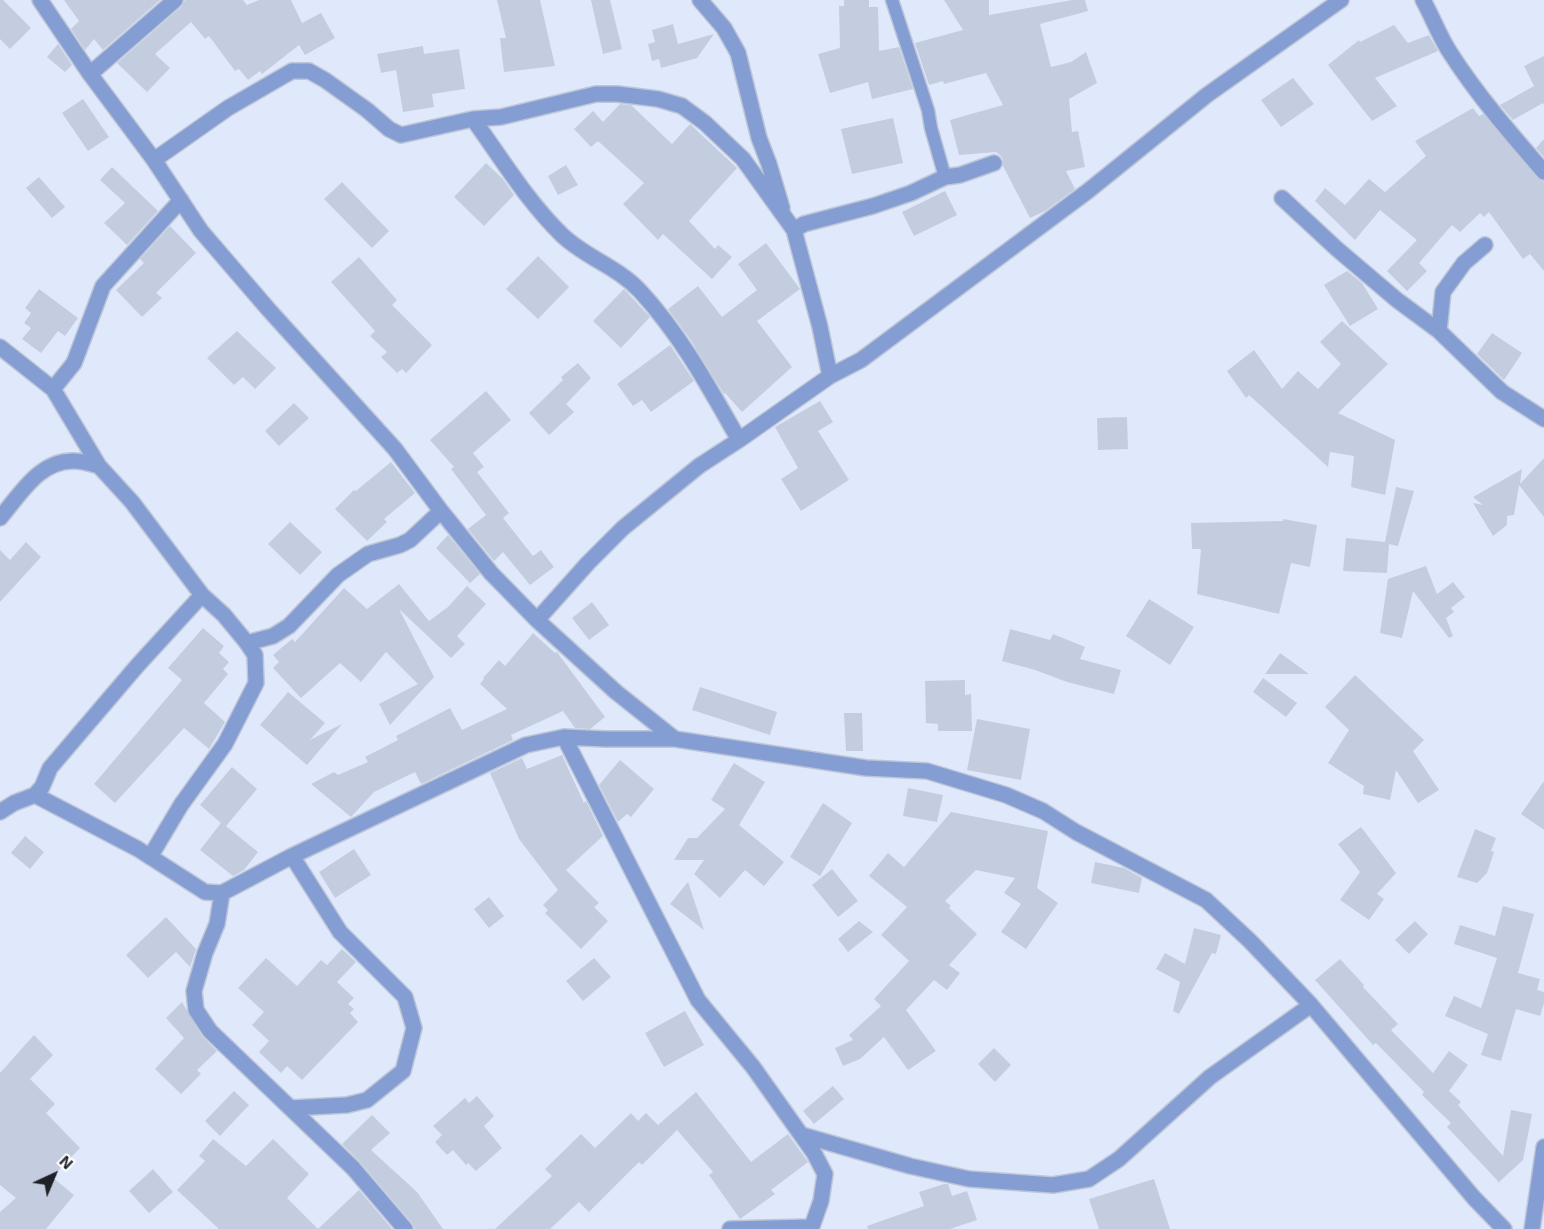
<!DOCTYPE html>
<style>
body{margin:0}
#map{position:relative;width:1544px;height:1229px;overflow:hidden;background:#e0e9fc;font-family:"Exo 2",sans-serif}
canvas{display:block}
.north{position:absolute;left:24px;top:1145px;width:60px;height:60px;-webkit-text-stroke:4px #fff;paint-order:stroke;rotate:44deg;font-size:16px;font-weight:700;line-height:24px;text-align:center;color:#1e2128}
.north::after{content:'';display:block;margin:auto;width:21px;height:27px;background:#1e2128;clip-path:polygon(50% 0,100% 100%,50% 72%,0 100%)}
</style>
<div id="map">
<canvas width="1544" height="1229"></canvas>
<div class="north">N</div>
</div>
<script>
const ctx = document.querySelector('canvas').getContext('2d');
ctx.lineJoin = 'round';
function fillPath(path, color) {
  ctx.fillStyle = color;
  ctx.fill(path, 'evenodd');
}
function strokePath(path, color, width, dash) {
  ctx.strokeStyle = color;
  ctx.lineWidth = width;
  ctx.lineCap = dash ? 'butt' : 'round';
  ctx.setLineDash(dash || []);
  ctx.stroke(path);
}
fillPath(new Path2D(`
 M0 0H3L31 28 10 49 0 39Z
 M64 0H160L103 50 94 39 85 50 71 29 79 21Z
 M185 0H243L247 5 259 0H291L302 23 321 13 335 38 305 55 299 45 262 74 260 71 248 80 239 69 235 71 209 36 205 39 191 22 155 54 170 68 147 92 117 63 181 7Z
 M497 0H540L555 66 504 72 500 38H506Z
 M591 0H610L622 49 603 54Z
 M844 0H869V7H878L879 51 899 47 913 89 872 99 868 82 830 93 818 54 840 48 839 6H844Z
 M944 0H989V15L1072 0H1085L1088 11 1040 24 1051 67 1071 62 1086 52 1097 83 1069 99 1072 132 1078 131 1085 167 1066 171 1075 189 1045 211 1030 218 1003 166V160L1001 156 996 152 959 155 950 120 1003 105 986 73 944 84 943 81 929 85 915 43 963 30Z
 M673 24 678 44 714 34 697 58 661 68 659 59 652 61 648 44 655 42 652 30Z
 M1394 25 1408 43 1429 35 1438 51 1375 78 1397 106 1372 121 1328 65 1359 40 1360 42Z
 M58 44 72 65 65 72 47 57Z
 M423 46 424 54 459 49 465 89 432 94 434 107 403 112 396 70 381 73 377 54Z
 M1544 56V105L1543 103 1513 120 1500 105 1534 86 1524 66Z
 M1293 78 1314 104 1281 127 1261 100Z
 M83 99 109 137 88 151 62 113Z
 M620 104 631 105 672 144 690 124 737 168 689 221 715 249 718 245 732 257 712 279 663 234 658 240 623 204 644 183 598 141 591 147 574 129 593 111 603 122Z
 M1473 108 1479 116 1483 114 1537 178 1544 182V271L1530 254 1523 259 1489 212 1484 217 1480 213 1460 232 1452 225 1419 263 1427 271 1407 291 1387 271 1417 240 1380 210 1355 240 1315 201 1325 188 1345 205 1369 179 1385 192 1426 156 1415 141Z
 M893 118 903 163 852 174 841 129Z
 M1544 139V157L1536 148Z
 M486 163 503 179 514 195 484 226 454 197Z
 M566 165 578 185 558 195 548 176Z
 M112 167 158 211 127 245 104 223 125 203 100 180Z
 M39 177 65 207 52 218 26 188Z
 M342 182 389 231 372 248 324 199Z
 M945 191 957 215 914 236 902 212Z
 M170 226 196 253 156 293 162 298 142 317 116 290 144 263 140 259Z
 M766 243 800 289 757 321 792 367 742 412 725 393 724 394 690 339 668 309 698 286 722 317 757 290 738 264Z
 M538 256 569 287 538 319 506 289Z
 M359 257 397 300 392 305 432 345 406 373 402 369 397 373 381 357 387 352 370 336 375 331 331 282Z
 M1347 271 1362 283 1378 309 1350 326 1324 285Z
 M39 289 78 318 65 336 58 331 41 353 22 339 31 328 24 323 31 313 25 308Z
 M624 289 650 317 621 348 593 321Z
 M1342 321 1388 364 1338 413 1395 440 1385 495 1351 487 1354 456 1330 452 1328 467 1249 395 1246 398 1227 371 1254 350 1282 389 1298 371 1318 389 1341 364 1320 342Z
 M237 331 276 368 255 389 243 377 234 385 207 358Z
 M1492 333 1522 353 1504 380 1477 354Z
 M670 345 694 381 651 412 642 400 633 406 617 384Z
 M578 363 591 378 566 404 574 412 549 435 529 413 563 380 561 377Z
 M486 391 511 420 473 453 484 467 477 472 509 513 503 518 533 556 541 550 554 567 530 585 503 552 494 561 468 529 486 515 451 469 454 467 430 440Z
 M820 401 833 422 818 431 849 480 801 511 781 479 798 468 775 427Z
 M294 403 309 418 279 446 265 431Z
 M1127 417 1128 449 1098 450 1097 418Z
 M1544 458V517L1519 485 1514 515 1507 516V525L1493 536 1473 503 1483 505 1473 497 1522 469 1520 484Z
 M391 462 415 493 384 519 387 522 367 541 335 509 354 490 356 491Z
 M1396 487 1414 491 1398 546 1389 544 1387 573 1343 571 1346 538 1385 542Z
 M1283 519 1317 525 1310 567 1291 563 1279 614 1197 594 1201 549H1192L1191 523 1283 521Z
 M290 522 322 552 300 575 268 544Z
 M448 535 480 574 470 583 436 548Z
 M26 542 41 557 0 602V550L10 560Z
 M1426 566 1437 594 1453 582 1465 597 1451 608 1454 612 1446 618 1453 636 1449 638 1413 591 1402 638 1380 633 1388 579Z
 M399 584 429 621 448 607 467 586 486 604 457 636 465 644 451 658 399 609 434 677 390 725 379 704 418 684 386 652 361 682 340 663 301 698 273 668 279 662 273 655 292 639 295 642 344 588 367 609Z
 M1149 599 1194 627 1170 665 1126 636Z
 M592 602 609 625 589 640 572 618Z
 M203 628 224 646 219 653 229 662 223 669 228 674 204 703 225 722 209 749 184 728 115 803 94 784 182 680 168 668Z
 M1010 629 1050 640 1053 634 1085 647 1080 659 1121 670 1114 694 1067 682 1035 670 1002 661Z
 M533 633 555 653 557 652 605 717 590 729 575 728 563 711 511 735 513 740 421 784 415 772 374 792 351 817 311 784 334 772 338 775 368 762 365 757 398 740 396 736 450 708 462 730 507 709 480 684 484 679 483 678 499 660 505 666Z
 M1280 653 1309 674H1265Z
 M1355 675 1424 740 1413 751 1439 790 1418 803 1396 770 1390 800 1363 794 1364 786 1328 763 1349 730 1325 707Z
 M1263 678 1297 703 1286 717 1253 692Z
 M965 680V695L971 694 972 731H938V724L926 723 925 681Z
 M700 687 777 712 770 735 692 710Z
 M288 692 325 723 310 740 342 724 307 765 260 725Z
 M844 713H862L863 751H846Z
 M977 719 1030 729 1021 780 967 770Z
 M562 755 584 803 586 801 603 836 566 870 599 903 594 907 608 921 581 949 545 913 548 910 543 905 558 890 519 839 490 773 522 758 527 769Z
 M620 760 654 789 631 817 627 814 618 822 599 785Z
 M734 763 765 782 739 825 784 862 764 886 745 870 720 898 694 874 704 860H674L688 838H697L725 809 711 800Z
 M232 767 257 789 226 826 258 852 244 870 233 876 200 850 221 823 200 805Z
 M1544 781V830L1521 814Z
 M908 788 943 795 937 822 903 816Z
 M823 803 852 823 820 876 790 857Z
 M951 812 1048 831 1037 888 1058 903 1026 949 1001 932 1021 904 1004 893 1015 878 976 870 945 901 951 906 949 908 977 934 949 965 960 973 947 990 934 980 906 1010 936 1051 908 1070 884 1037 860 1059 843 1066 835 1048 853 1040 849 1035 881 1006 874 999 909 961 881 935 907 907 869 876 888 853 904 867Z
 M1361 827 1396 873 1377 894 1384 899 1369 920 1340 900 1360 872 1338 844Z
 M1475 829 1496 838 1491 851 1494 852 1487 873 1477 883 1457 877Z
 M25 836 44 852 30 869 11 853Z
 M354 849 371 875 335 898 319 872Z
 M1095 862 1124 868 1142 878 1139 893 1091 883Z
 M832 869 858 901 838 917 812 885Z
 M688 882 704 930 670 904Z
 M489 897 504 916 489 928 474 909Z
 M1503 906 1534 914 1518 973 1540 979 1537 990 1544 992V1003L1540 1016 1516 1009 1501 1061 1481 1055 1488 1034 1445 1016 1454 996 1481 1008 1497 958 1454 944 1460 925 1495 936Z
 M166 917 196 949 190 967 176 952 148 978 126 955Z
 M859 921 873 932 848 952 838 939Z
 M1415 921 1428 934 1409 954 1395 940Z
 M1194 928 1221 935 1216 954 1212 953 1179 1014 1173 1011 1180 982 1156 969 1165 953 1185 964Z
 M342 949 356 962 337 982 354 998 348 1004 354 1009 350 1013 358 1022 302 1080 287 1066 281 1073 259 1052 269 1041 252 1025 264 1012 238 988 266 958 297 986 321 960 327 965Z
 M594 958 611 977 583 1001 566 981Z
 M1340 959 1364 985 1363 987 1398 1024 1391 1030 1433 1073 1449 1051 1468 1065 1449 1091 1461 1102 1458 1105 1503 1156 1511 1110 1532 1114 1523 1160 1498 1183V1181L1447 1127 1451 1123 1422 1095 1424 1092 1376 1043 1373 1045 1315 980Z
 M182 1002 202 1036 217 1051 197 1070 201 1074 181 1094 155 1069 184 1038 166 1018Z
 M685 1011 704 1045 664 1067 645 1033Z
 M34 1035 53 1055 30 1079 55 1104 46 1113 80 1148 52 1177 74 1195 46 1229H0V1212L16 1198 0 1185V1073Z
 M994 1048 1011 1065 995 1082 978 1064Z
 M833 1086 844 1099 814 1124 803 1111Z
 M234 1091 249 1105 220 1136 205 1121Z
 M696 1092 751 1162 788 1134 808 1162 771 1190 775 1194 740 1219 709 1175 713 1172 677 1130 642 1165 639 1162 589 1212 579 1202 550 1229H495L552 1176 545 1169 581 1134 595 1148 631 1113 638 1121 646 1113 658 1125Z
 M477 1096 494 1116 484 1126 502 1148 476 1171 468 1163 466 1165 453 1150 447 1155 435 1142 442 1135 433 1126 465 1098 469 1103Z
 M372 1115 390 1133 371 1150 417 1192 443 1229H415L412 1223 360 1162 342 1144Z
 M213 1139 246 1166 273 1139 309 1174 287 1198 318 1229 359 1190 392 1229H219L177 1190 205 1161 199 1156Z
 M153 1169 173 1192 149 1213 129 1191Z
 M1154 1179 1170 1229H1099L1089 1199Z
 M944 1184H948L952 1196 967 1191 977 1220 950 1229H868L867 1226 924 1206 919 1192Z`), '#c4cddf');
const lane = new Path2D(`
 M892 0 928 110 931 128 945 177`);
const street = new Path2D(`
 M40 0 90 74 154 160 201 231 269 310 395 449 441 511 491 573 537 620 616 692 675 739 866 768 927 771 1006 795 1043 811 1076 832 1206 900 1250 941 1311 1005 1474 1198 1504 1229
 M700 0 724 28 738 53 759 138 769 164 782 208
 M1423 0C1433 18 1440 38 1451 54 1478 96 1511 134 1544 172
 M90 74 175 0
 M473 119C502 159 527 201 562 235 586 258 618 267 640 291 681 335 710 389 739 440
 M154 160 228 108 292 71H309L325 80 367 110 389 129 401 135 473 119 501 117 596 94H617L658 99 682 106 705 123 743 159 794 230 820 327 830 376
 M1282 198 1337 249 1397 300 1439 331 1502 392 1544 419
 M794 230 804 224 873 206 911 193 945 177 960 175 994 163
 M1439 331 1443 292 1464 263 1485 245
 M0 347 53 389 99 466 132 502 202 595 224 615 247 643 255 655 256 683 225 744 181 805 150 857
 M53 389 74 363 103 286 181 200
 M0 518C20 495 40 459 75 461 83 461 91 464 99 466
 M537 620 588 563 623 528 699 466 739 440 830 376 861 360 1088 191 1207 95 1341 0
 M247 643 273 636 289 626 338 575 368 554 400 545 410 540 441 511
 M564 737 698 1000 753 1067 814 1153 825 1174 821 1201 811 1229
 M35 795 138 849 205 892 222 893 292 856 526 745 564 737 605 739H675
 M0 812 14 803 35 795 42 787 50 768 137 666 202 595
 M222 893 217 924 205 953 194 991 196 1010 210 1031 353 1168 405 1229
 M291 1108 347 1105 367 1100 403 1071 414 1028 405 997 340 932 292 856
 M802 1135 910 1166 969 1179 1053 1185 1089 1179 1119 1159 1210 1077 1311 1005
 M730 1229 811 1227
 M1532 1229 1544 1147`);
strokePath(lane, '#bdc5d6', 15);
strokePath(street, '#bdc5d6', 18);
strokePath(lane, '#849dd3', 12);
strokePath(street, '#849dd3', 15);
</script>
